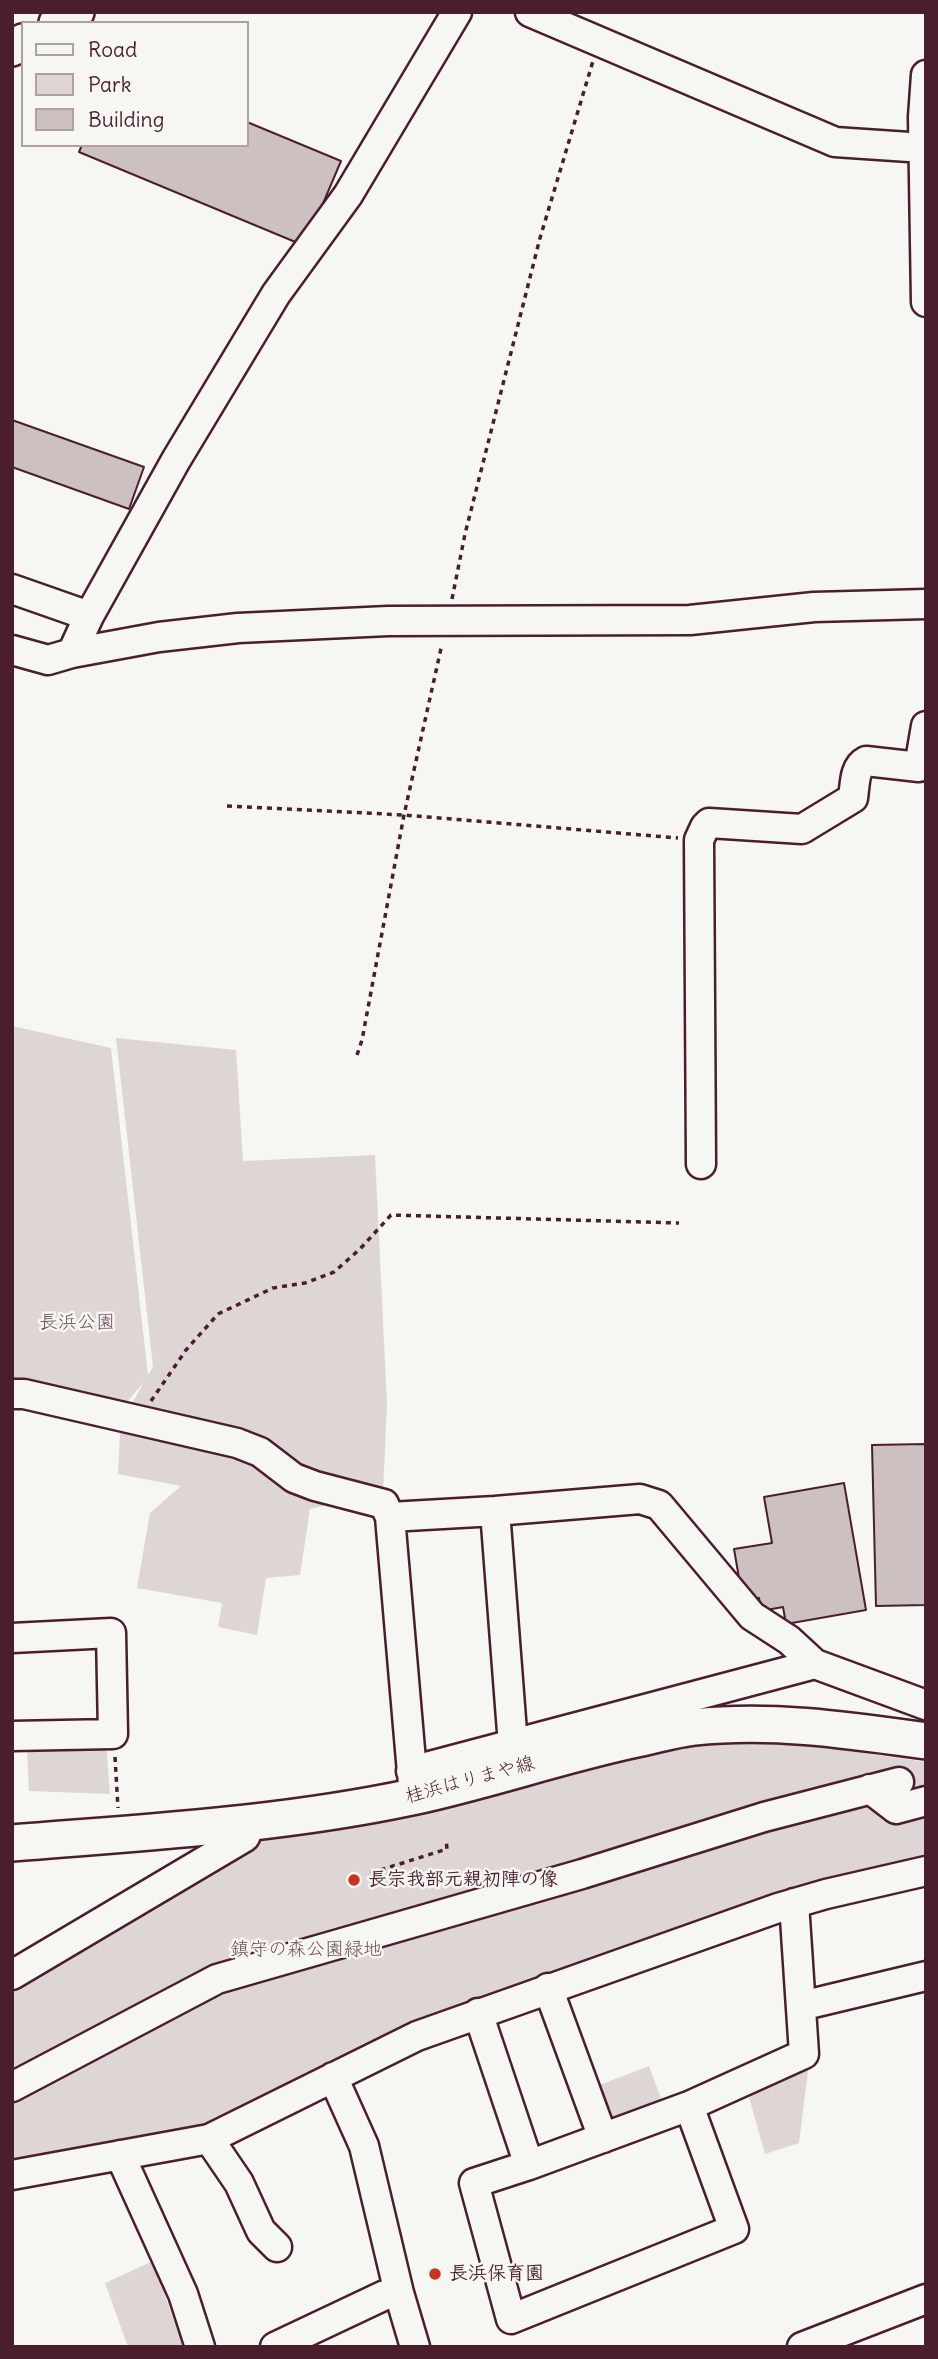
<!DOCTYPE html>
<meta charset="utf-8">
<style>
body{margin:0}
#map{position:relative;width:938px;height:2359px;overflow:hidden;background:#f6f6f2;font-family:Delius,sans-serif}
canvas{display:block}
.frame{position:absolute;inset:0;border:14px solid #4a1f2b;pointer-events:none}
.legend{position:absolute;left:21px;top:21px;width:228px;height:126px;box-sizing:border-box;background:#f6f6f2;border:2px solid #b1a0a2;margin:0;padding:9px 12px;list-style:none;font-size:21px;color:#4a1f2b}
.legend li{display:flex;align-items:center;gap:14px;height:35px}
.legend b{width:35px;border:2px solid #b1a0a2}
</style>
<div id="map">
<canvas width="938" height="2359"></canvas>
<div class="frame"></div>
<ul class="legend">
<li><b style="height:9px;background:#f6f6f2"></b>Road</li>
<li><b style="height:19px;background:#ddd6d5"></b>Park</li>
<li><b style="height:19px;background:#ccc1c0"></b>Building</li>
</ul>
</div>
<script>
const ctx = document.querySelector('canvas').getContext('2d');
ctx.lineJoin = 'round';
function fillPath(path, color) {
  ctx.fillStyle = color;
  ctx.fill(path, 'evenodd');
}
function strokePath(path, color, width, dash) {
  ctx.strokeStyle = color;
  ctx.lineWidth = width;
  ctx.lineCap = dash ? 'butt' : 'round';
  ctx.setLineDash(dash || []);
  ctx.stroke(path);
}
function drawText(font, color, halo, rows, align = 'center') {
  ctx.font = font + ' Delius,"Klee One",sans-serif';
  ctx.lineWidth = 5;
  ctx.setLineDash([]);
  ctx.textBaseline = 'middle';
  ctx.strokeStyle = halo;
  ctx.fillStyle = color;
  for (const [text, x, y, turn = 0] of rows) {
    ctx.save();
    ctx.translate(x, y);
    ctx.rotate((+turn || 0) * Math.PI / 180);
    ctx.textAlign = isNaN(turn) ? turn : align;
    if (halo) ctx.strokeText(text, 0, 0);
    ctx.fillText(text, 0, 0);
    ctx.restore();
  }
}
fillPath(new Path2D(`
 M12 1026 111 1048 148 1375 153 1367 116 1038 236 1050 243 1161 375 1155 387 1404 383 1492 310 1509 300 1575 266 1578 257 1635 218 1627 222 1603 137 1588 150 1513 181 1486 118 1474 120 1435 131 1405 144 1382 127 1402 28 1379 12 1380Z
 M744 1736 926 1762V1869L791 1897 198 2134 12 2165V1986L138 1909 266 1835 550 1772Z
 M106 1742 110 1794 29 1791 27 1749Z
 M809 2063 799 2143 765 2154 747 2090Z
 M649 2066 662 2101 611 2120 597 2086Z
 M153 2261 183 2347H128L105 2283Z`), '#ddd6d5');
const building = new Path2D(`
 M247 122 341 161 305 246 79 152 82 145H247Z
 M12 420 144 467 129 509 12 467Z
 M926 1444V1605L876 1606 872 1445Z
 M844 1483 866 1610 786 1624 783 1607 761 1611 759 1598 743 1601 734 1549 772 1543 764 1497Z`);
fillPath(building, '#ccc1c0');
strokePath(building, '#4a1f2b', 2);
const minor = new Path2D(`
 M530 12 835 142 924 148
 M926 75 923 117 926 302
 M12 589 89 616
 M12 650 48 660 72 653 159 637 238 628 388 621 690 620 814 607 926 604
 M72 653 89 616 176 460 276 294 348 195 457 12
 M701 1164 699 840 705 827 709 823 802 829 853 798C855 785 854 767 866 761L919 767 926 726
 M12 1394H24L237 1443 260 1452 294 1478 315 1486 384 1504 390 1517 414 1796
 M495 1511 513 1745
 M390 1517 495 1511 640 1499 659 1505 752 1616 789 1640 815 1664 926 1705
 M12 1638 111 1633 113 1734 12 1736
 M411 1771 815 1664
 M870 1789 896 1809 926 1801
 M12 1975 245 1837 251 1823
 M548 1988 603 2138
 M801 2006 926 1976
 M478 2013 529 2165 474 2183 511 2319 734 2229 689 2106 529 2165
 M333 2077 364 2146 399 2293
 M12 2087 217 1979 582 1874 764 1817 899 1782
 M689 2106 804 2054 794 1903
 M209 2139 239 2183 261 2231 277 2247
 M120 2155 183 2294 200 2347
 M12 2175 209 2139 417 2036 778 1908 826 1894 926 1871
 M275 2347 385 2295 399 2293 415 2347
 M802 2347 926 2299`);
const major = new Path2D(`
 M57 23 76 12
 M12 48 23 42
 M12 1843C146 1832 280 1825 412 1797 487 1781 561 1755 637 1739 656 1735 675 1729 694 1727 774 1719 847 1730 926 1741`);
strokePath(minor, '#4a1f2b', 33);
strokePath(major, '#4a1f2b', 40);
strokePath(new Path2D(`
 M452 599 465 534 540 238 593 61
 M227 806 404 815 678 838
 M357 1055 362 1040 404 815 442 644
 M151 1401 186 1350 218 1314 273 1288 305 1283 334 1272 360 1249 391 1215 679 1223
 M115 1757 118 1808
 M371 1873 447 1849 446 1839`), '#4a1f2b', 3.5, [5, 5]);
strokePath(minor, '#f6f6f2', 28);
strokePath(major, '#f6f6f2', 35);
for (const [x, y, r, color] of [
 [354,1880,7,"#c8321e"],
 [435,2274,7,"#c8321e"]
]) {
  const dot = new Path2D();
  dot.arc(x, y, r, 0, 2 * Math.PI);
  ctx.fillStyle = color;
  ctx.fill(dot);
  strokePath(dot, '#f6f6f2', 2.5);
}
drawText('19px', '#6f4d56', '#f6f6f2', [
 ["長浜公園",77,1323],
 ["鎮守の森公園緑地",306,1950]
]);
drawText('19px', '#4a1f2b', '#f6f6f2', [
 ["桂浜はりまや線",470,1780,-15]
]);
drawText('bold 19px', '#4a1f2b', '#f6f6f2', [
 ["長宗我部元親初陣の像",368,1880],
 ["長浜保育園",449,2274]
], 'left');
</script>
